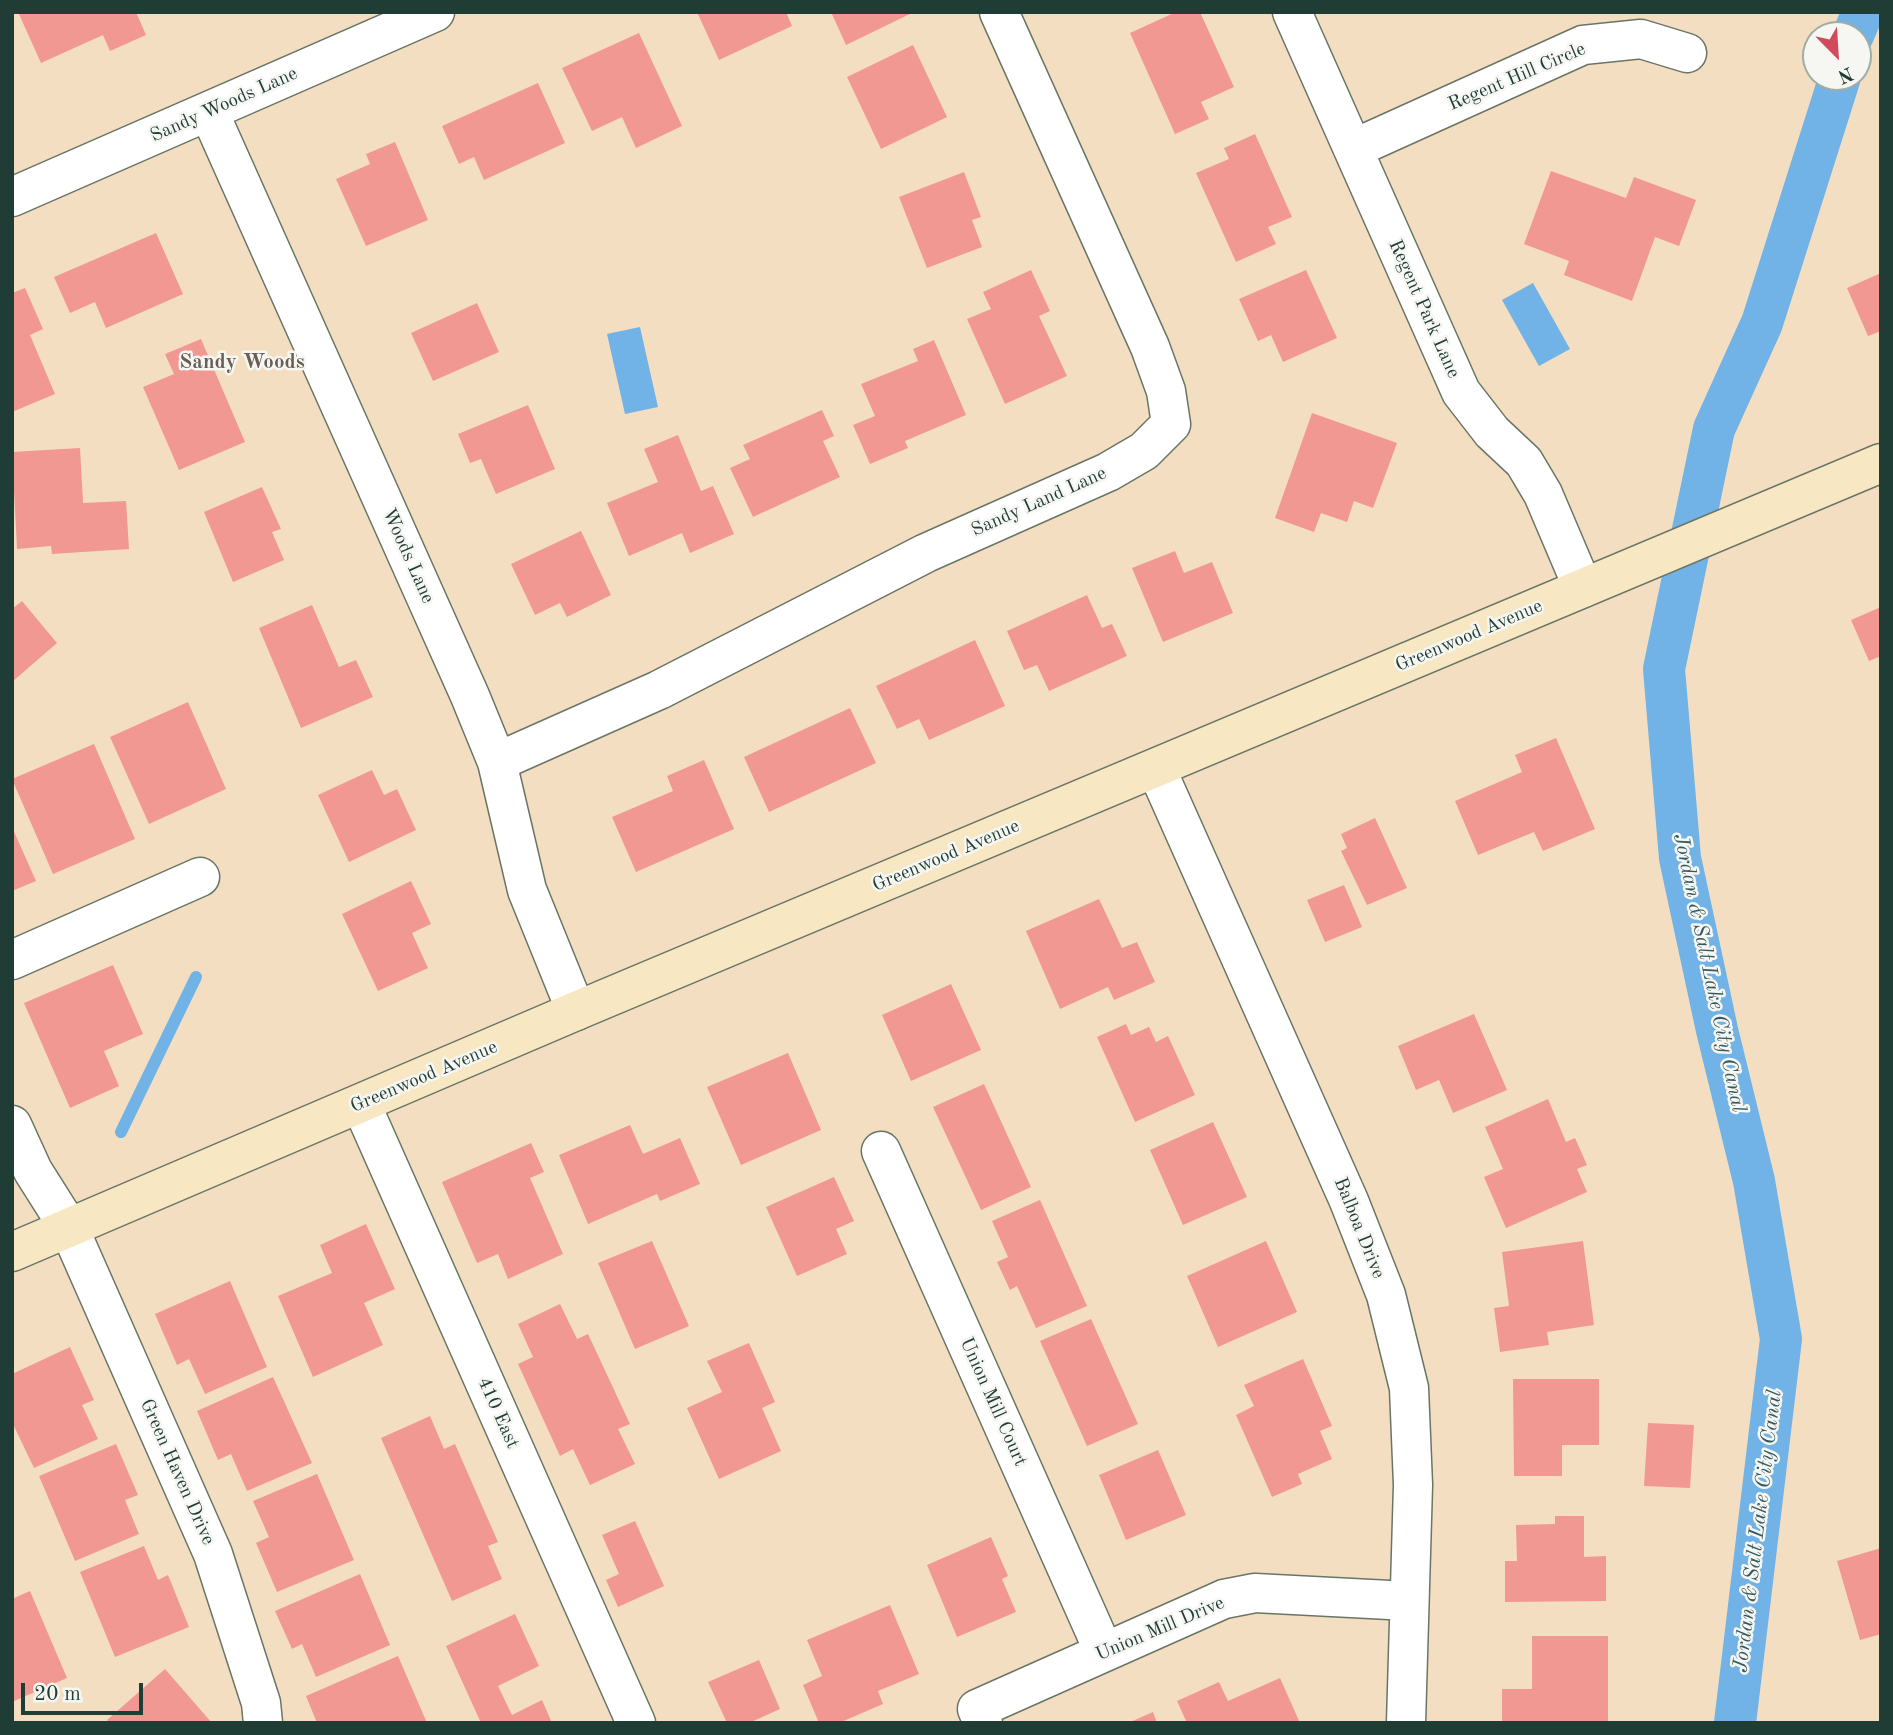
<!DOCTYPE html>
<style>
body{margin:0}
#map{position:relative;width:1893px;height:1735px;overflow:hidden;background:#f3dec1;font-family:"Old Standard TT",serif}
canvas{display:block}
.frame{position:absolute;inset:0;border:14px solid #1f3d34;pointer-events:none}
.north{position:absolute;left:1802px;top:21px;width:70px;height:70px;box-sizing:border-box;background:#f6f6f2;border:2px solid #a0aca6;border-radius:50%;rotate:156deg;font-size:19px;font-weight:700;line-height:28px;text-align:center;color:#1f3d34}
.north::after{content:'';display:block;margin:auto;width:24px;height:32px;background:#d1495b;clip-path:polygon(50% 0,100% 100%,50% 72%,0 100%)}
.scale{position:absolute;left:21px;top:1683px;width:122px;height:32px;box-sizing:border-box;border:4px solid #1f3d34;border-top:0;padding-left:9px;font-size:21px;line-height:24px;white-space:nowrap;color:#1f3d34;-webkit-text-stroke:5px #f6f6f2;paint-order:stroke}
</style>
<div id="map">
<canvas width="1893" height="1735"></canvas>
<div class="frame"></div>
<div class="north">N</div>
<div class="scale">20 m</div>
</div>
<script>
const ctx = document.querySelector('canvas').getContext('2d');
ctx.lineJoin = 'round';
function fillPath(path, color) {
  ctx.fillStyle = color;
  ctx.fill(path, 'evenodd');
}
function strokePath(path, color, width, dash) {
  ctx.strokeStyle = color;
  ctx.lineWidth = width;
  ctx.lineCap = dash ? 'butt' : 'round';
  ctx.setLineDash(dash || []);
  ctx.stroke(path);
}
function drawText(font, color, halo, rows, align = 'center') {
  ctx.font = font + ' "Old Standard TT",serif';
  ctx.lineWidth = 5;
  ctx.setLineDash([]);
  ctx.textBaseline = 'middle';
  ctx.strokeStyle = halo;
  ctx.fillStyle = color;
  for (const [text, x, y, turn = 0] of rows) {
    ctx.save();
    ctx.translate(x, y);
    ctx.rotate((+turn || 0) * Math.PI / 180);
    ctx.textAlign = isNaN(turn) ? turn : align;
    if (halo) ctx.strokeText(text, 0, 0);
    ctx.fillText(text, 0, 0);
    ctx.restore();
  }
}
fillPath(new Path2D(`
 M1533 283 1570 349 1539 366 1502 300Z
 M640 327 658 407 625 414 607 334Z`), '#71b3e6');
strokePath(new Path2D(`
 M121 1132 196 977`), '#71b3e6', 12);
strokePath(new Path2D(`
 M1853 35 1863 12
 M1735 1723 1781 1339 1754 1181 1717 1030 1680 858 1664 669 1714 429 1762 323 1840 77`), '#71b3e6', 42);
fillPath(new Path2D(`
 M18 12H136L146 35 110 51 103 35 41 63Z
 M697 12H786L792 26 719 60Z
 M831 12H914L846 45Z
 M1176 12H1200L1234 87 1201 102 1209 119 1175 134 1130 33Z
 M639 33 682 126 636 148 622 117 592 131 562 68Z
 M913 45 947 117 881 149 847 77Z
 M538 83 565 143 484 180 474 157 459 164 442 126Z
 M1255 134 1292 217 1268 227 1276 244 1236 262 1196 173 1229 159 1224 148Z
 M395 142 428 220 366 246 336 179 370 164 366 154Z
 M1551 171 1626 198 1634 177 1696 200 1679 246 1655 237 1632 301 1564 275 1569 261 1524 244Z
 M964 172 981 217 972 220 982 247 927 268 899 197Z
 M156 233 183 294 106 328 95 302 70 313 54 277Z
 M1031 270 1050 311 1039 316 1067 376 1005 404 967 319 991 309 983 292Z
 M1306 270 1337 338 1283 362 1271 335 1258 341 1239 299Z
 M1881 273V331L1868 336 1847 288Z
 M25 288 43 329 30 335 55 394 12 412V293Z
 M477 303 499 352 433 381 411 333Z
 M201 339 245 442 179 470 143 387 174 374 165 354Z
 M934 340 966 415 905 441 908 448 870 464 853 425 875 416 861 384 918 361 913 349Z
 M528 405 555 469 496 494 481 459 470 463 458 434Z
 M822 410 834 436 823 441 840 477 753 517 730 468 750 459 743 445Z
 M1312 413 1397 443 1373 508 1354 501 1347 522 1321 513 1314 532 1275 518Z
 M678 435 701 491 713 486 734 534 690 553 682 533 629 556 607 503 658 482 644 449Z
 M80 448 83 503 126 501 129 549 52 554 51 546 17 549 12 452Z
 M262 487 281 529 272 532 284 560 233 582 204 512Z
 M581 531 611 595 567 617 560 603 535 615 511 564Z
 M1175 551 1184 573 1212 562 1233 613 1163 642 1132 568Z
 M1087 595 1102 628 1112 624 1127 656 1049 691 1037 665 1024 670 1007 631Z
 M22 601 57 643 12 682V609Z
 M312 605 339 667 356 660 373 697 301 728 259 628Z
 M1881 607V656L1869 661 1851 620Z
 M975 640 1005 706 929 740 919 719 897 729 876 686Z
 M188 702 226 789 149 824 110 737Z
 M850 708 876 763 769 812 744 757Z
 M1556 738 1595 829 1543 851 1534 832 1478 855 1455 801 1522 772 1515 755Z
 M94 744 135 839 53 874 12 779Z
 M704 760 734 829 636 872 612 817 673 791 667 776Z
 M372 770 384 795 397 789 416 830 349 862 318 795Z
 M1375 818 1407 888 1367 905 1341 851 1347 848 1341 834Z
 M12 827 36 881 12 891Z
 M411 881 431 924 412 933 428 968 378 991 342 914Z
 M1344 885 1362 927 1325 942 1307 900Z
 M1099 899 1122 948 1137 942 1155 982 1114 1000 1108 987 1060 1009 1026 931Z
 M113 965 143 1034 104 1051 119 1086 70 1108 24 1003Z
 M951 984 981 1050 911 1081 882 1015Z
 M1474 1014 1507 1090 1453 1113 1439 1080 1416 1090 1398 1046Z
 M1126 1024 1131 1035 1149 1027 1156 1042 1168 1036 1195 1095 1135 1122 1097 1037Z
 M788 1053 821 1130 741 1165 707 1087Z
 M984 1084 1031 1187 981 1210 933 1107Z
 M1548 1099 1566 1142 1575 1138 1587 1165 1577 1169 1587 1192 1506 1228 1484 1177 1503 1169 1485 1127Z
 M1213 1122 1247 1197 1183 1225 1150 1150Z
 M630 1125 643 1154 680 1138 700 1184 660 1201 657 1194 588 1224 559 1155Z
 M531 1143 544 1172 530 1178 563 1254 508 1279 498 1254 477 1263 442 1182Z
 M834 1177 854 1221 836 1229 847 1254 797 1276 766 1207Z
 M1040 1200 1087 1306 1036 1328 1017 1286 1010 1290 997 1262 1008 1257 992 1221Z
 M366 1224 395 1289 364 1303 383 1345 313 1377 278 1296 332 1273 320 1245Z
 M652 1241 689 1326 635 1349 598 1263Z
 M1266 1241 1297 1312 1218 1347 1187 1276Z
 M1583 1241 1594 1325 1547 1332 1549 1345 1500 1352 1494 1308 1509 1306 1502 1252Z
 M230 1281 267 1367 205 1394 189 1359 177 1365 155 1314Z
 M560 1304 577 1339 588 1334 630 1424 618 1429 635 1464 590 1485 573 1449 560 1456 518 1364 533 1357 518 1324Z
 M1091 1319 1138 1424 1087 1446 1040 1341Z
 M749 1343 775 1402 762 1408 781 1451 719 1479 687 1408 722 1392 707 1361Z
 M70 1347 94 1400 82 1405 98 1439 34 1468 12 1422V1374Z
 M1303 1359 1332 1426 1320 1431 1332 1459 1298 1474 1302 1484 1272 1497 1236 1415 1254 1406 1244 1385Z
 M273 1377 312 1463 247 1491 231 1454 218 1460 197 1411Z
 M1513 1379H1599V1445H1562V1476H1514Z
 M430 1416 444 1449 455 1444 498 1542 488 1546 502 1579 452 1601 381 1438Z
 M1648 1423 1694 1425 1690 1488 1644 1486Z
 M116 1444 138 1495 125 1500 139 1534 75 1561 39 1476Z
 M1158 1450 1186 1515 1126 1540 1099 1475Z
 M317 1474 354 1560 277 1592 256 1543 269 1537 253 1501Z
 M1555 1516H1584V1557L1606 1556V1601L1505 1602V1561H1517L1516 1525 1555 1524Z
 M635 1521 664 1586 618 1607 606 1580 619 1574 602 1535Z
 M991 1537 1008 1576 1002 1579 1016 1612 957 1637 927 1565Z
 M144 1546 158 1580 168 1575 189 1627 115 1657 80 1572Z
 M1881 1548V1634L1860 1640 1837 1561Z
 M360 1574 390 1645 316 1677 302 1644 292 1649 275 1611Z
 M30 1591 67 1678 12 1702V1599Z
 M890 1605 919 1674 878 1691 883 1704 839 1723H819L803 1685 822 1676 807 1640Z
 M515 1614 539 1666 498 1686 512 1715 542 1700 552 1723H481L446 1646Z
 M1532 1636H1608V1723H1502V1689H1532Z
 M398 1656 427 1723H317L306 1696Z
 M759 1660 780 1709 749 1723H727L708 1682Z
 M165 1669 212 1723H109L107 1720Z
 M1280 1678 1300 1723H1187L1177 1701 1219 1682 1228 1701Z
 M1153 1712 1157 1723H1128Z`), '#f29892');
const street = new Path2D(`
 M1292 12 1461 392 1492 432 1524 462 1543 494 1583 588
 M209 112 470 696 497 762 527 890 576 1011
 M1353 149 1583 45 1641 39 1687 53
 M12 197 435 12
 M497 762 659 690 926 553 1108 472 1144 451 1171 424 1166 391 1150 347 999 12
 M1156 768 1349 1201 1386 1295 1409 1388 1413 1485 1406 1723
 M12 960 200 877
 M361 1104 636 1723
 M12 1125 33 1171 69 1228 213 1554 261 1703 263 1723
 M881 1151 1104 1652
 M983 1723 977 1709 1224 1599 1255 1593 1409 1601`);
const secondary = new Path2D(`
 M12 1252 576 1011 1881 463`);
strokePath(street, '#697565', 41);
strokePath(secondary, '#697565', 41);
strokePath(street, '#fff', 38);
strokePath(secondary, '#f7e8c3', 38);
drawText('19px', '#1f3d34', '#f6f6f2', [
 ["Regent Hill Circle",1517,77,-23],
 ["Sandy Woods Lane",224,105,-24],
 ["Regent Park Lane",1424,309,66],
 ["Sandy Land Lane",1039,502,-24],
 ["Woods Lane",408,556,66],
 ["Greenwood Avenue",1469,636,-23],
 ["Greenwood Avenue",946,856,-23],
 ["Greenwood Avenue",424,1077,-23],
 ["Balboa Drive",1359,1228,68],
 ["Union Mill Court",993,1402,66],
 ["410 East",498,1413,66],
 ["Green Haven Drive",177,1472,66],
 ["Union Mill Drive",1160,1629,-23]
]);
drawText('bold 21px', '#695d55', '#f6f6f2', [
 ["Sandy Woods",242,362]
]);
drawText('italic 21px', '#345a60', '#f6f6f2', [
 ["Jordan & Salt Lake City Canal",1709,973,78],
 ["Jordan & Salt Lake City Canal",1758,1531,-83]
]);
</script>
